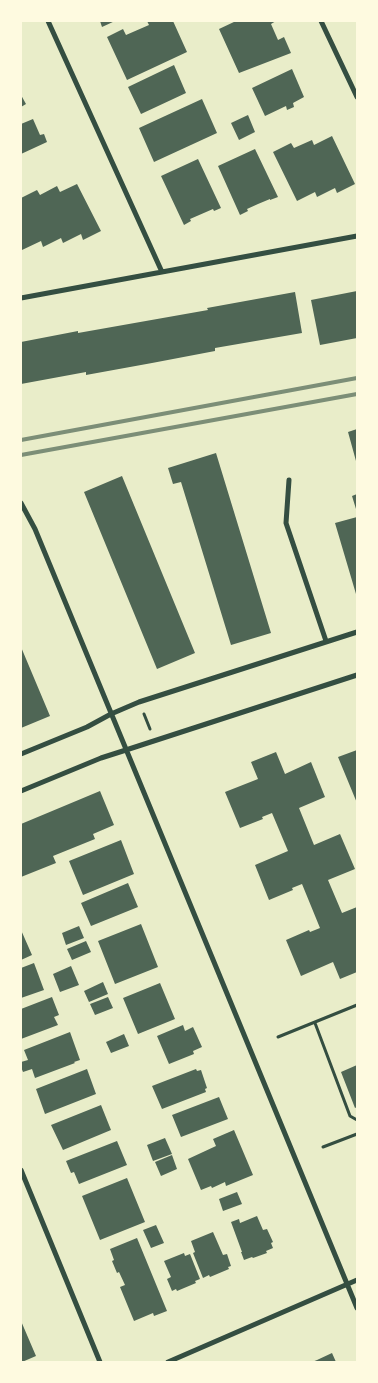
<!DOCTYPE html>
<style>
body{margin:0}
#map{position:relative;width:378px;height:1383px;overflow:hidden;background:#e9edc9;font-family:"Archivo Narrow",sans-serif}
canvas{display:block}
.frame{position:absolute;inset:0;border:22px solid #fefae0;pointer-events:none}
</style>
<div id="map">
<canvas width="378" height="1383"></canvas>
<div class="frame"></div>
</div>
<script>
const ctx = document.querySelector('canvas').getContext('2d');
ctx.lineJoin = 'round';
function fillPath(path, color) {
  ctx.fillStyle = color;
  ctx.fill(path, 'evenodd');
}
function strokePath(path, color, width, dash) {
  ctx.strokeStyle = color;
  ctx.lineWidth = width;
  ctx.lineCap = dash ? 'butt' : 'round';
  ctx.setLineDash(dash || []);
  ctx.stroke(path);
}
fillPath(new Path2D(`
 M100 21H115L102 27Z
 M147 21H173L187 52 127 80 107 37 123 29 126 35 149 25Z
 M236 21H276L271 24 278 40 284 37 291 53 239 73 219 29Z
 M174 65 186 93 141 114 128 87Z
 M292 69 304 97 293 103 294 107 287 110 286 106 265 116 252 88Z
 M21 95 26 104 21 107Z
 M202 99 217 133 154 162 139 128Z
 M248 115 255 132 239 140 231 123Z
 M33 119 40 135 44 134 47 142 21 154V124Z
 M332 136 355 184 337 193 335 188 317 197 315 192 297 201 273 152 291 143 294 148 312 140 314 145Z
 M255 149 278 197 270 200V199L258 204 247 209 248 211 240 215 218 166Z
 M198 159 221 208 214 211 213 209 190 219 191 221 184 225 161 176Z
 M77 184 101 231 83 240 81 234 63 243 61 238 43 247 41 241 22 250 21 198 37 190 40 195 57 186 60 192Z
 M357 291V338L320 345 311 300Z
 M295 292 302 333 215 348V351L152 363 86 375V372L21 384V342L78 331V333L208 310 207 308Z
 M357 429V461H356L348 432Z
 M216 453 271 633 231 645 181 482 173 484 168 468Z
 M122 476 195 653 157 669 84 492Z
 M357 494V509H356L352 496Z
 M357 517V594H356L335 523Z
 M21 647 50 716 21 728Z
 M357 750V803L338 757Z
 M276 752 285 774 311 762 325 797 299 808 314 845 340 834 355 869 328 880 342 913 357 907V972L340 979 333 962 301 976 286 940 309 930 310 932 320 928 302 884 292 888 293 890 269 900 255 865 288 851 272 813 262 817 263 819 240 828 225 792 258 779 251 762Z
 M100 791 114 825 93 834 95 839 53 856 56 863 21 877V824Z
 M121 840 134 874 83 895 69 861Z
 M128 883 138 907 91 926 81 903Z
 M141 924 158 967 115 984 98 941Z
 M79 926 84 938 66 945 62 933Z
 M21 930 32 955 21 960Z
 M86 941 91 952 72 960 67 949Z
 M34 963 44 990 21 998V968Z
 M71 966 79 985 60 992 53 974Z
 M103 982 108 994 89 1002 84 991Z
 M160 983 175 1019 138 1034 123 998Z
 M52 997 59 1015 54 1017 58 1025 21 1039V1009Z
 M108 997 113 1008 95 1015 90 1004Z
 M183 1025 185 1031 193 1027 202 1047 193 1051 194 1054 169 1064 157 1036Z
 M70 1032 80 1060 74 1062 75 1063 35 1078 32 1069 23 1072 21 1067V1062L28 1060 24 1050Z
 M124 1034 129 1046 111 1053 106 1042Z
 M357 1065V1107L355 1108 341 1072Z
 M87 1069 96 1094 45 1114 36 1089Z
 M196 1069 197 1071 201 1070 207 1088 205 1089 206 1092 162 1109 152 1086Z
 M219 1097 228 1119 181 1137 172 1115Z
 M101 1105 111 1130 63 1150 51 1125Z
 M234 1130 253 1175 226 1186 225 1182 212 1188 211 1186 201 1190 188 1159 216 1146 213 1139Z
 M165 1138 172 1154 153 1161 147 1145Z
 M117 1141 127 1165 79 1184 74 1172 71 1173 66 1161Z
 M172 1155 177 1169 161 1176 155 1162Z
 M127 1178 145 1222 100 1240 82 1196Z
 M237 1192 242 1204 223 1211 219 1199Z
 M257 1216 263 1230 267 1229 273 1242 271 1243 273 1248 266 1251 267 1253 253 1258 252 1257 244 1260 241 1252H242L231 1222 239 1219 240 1223Z
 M156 1225 164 1243 151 1248 143 1230Z
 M213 1232 223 1255 227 1254 231 1266 228 1267 229 1269 210 1277 209 1275 203 1278 193 1253 195 1252 191 1241Z
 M137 1238 167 1311 154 1316 153 1313 134 1321 120 1287 125 1285 119 1272 117 1273 112 1261 114 1260 110 1249Z
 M184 1253 185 1256 190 1254 200 1279 195 1281 196 1283 177 1291 176 1289 172 1291 167 1279 171 1277 164 1261Z
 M21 1321 36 1356 22 1362H21Z
 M332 1353 336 1362H312L317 1360Z`), '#4f6655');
strokePath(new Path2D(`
 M144 714 150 729
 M315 1023 350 1116 357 1120
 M278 1037 357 1005
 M323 1147 357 1134`), '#344e41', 3);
strokePath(new Path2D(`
 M48 21 162 272
 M321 21 357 97
 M21 298 357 236
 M289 480 286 523 326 641
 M21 503 35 529 357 1308
 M21 754 87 727 111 714 139 702 357 632
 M21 791 101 758 126 750 357 675
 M21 1170 100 1362
 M168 1362 357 1280`), '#344e41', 5);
strokePath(new Path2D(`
 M21 440 357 378
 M21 455 357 394`), '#7c8e77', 4);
</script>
